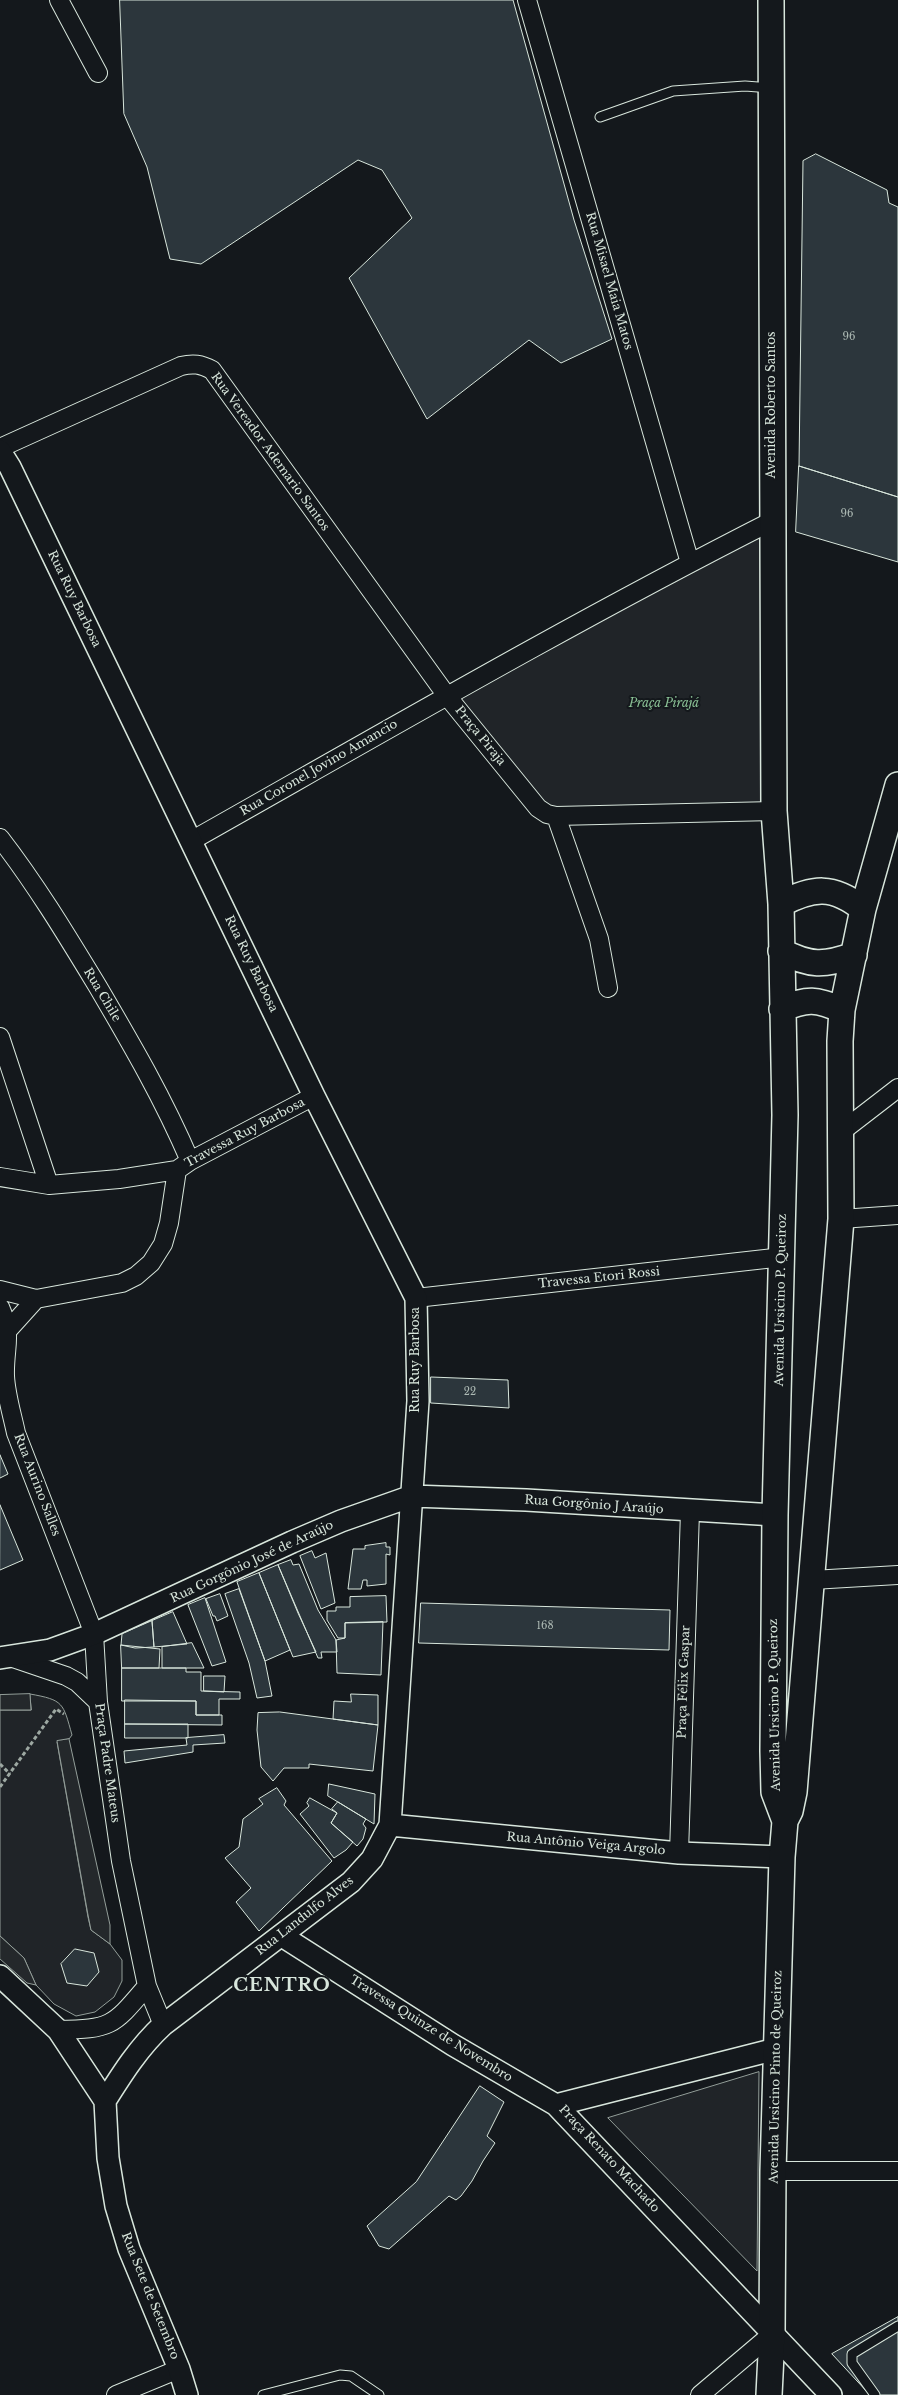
<!DOCTYPE html>
<meta charset="utf-8">
<style>
body{margin:0}
canvas{display:block;background:#14181c}
</style>
<canvas width="898" height="2395"></canvas>
<script>
const ctx = document.querySelector('canvas').getContext('2d');
ctx.lineJoin = 'round';
function fillPath(path, color) {
  ctx.fillStyle = color;
  ctx.fill(path, 'evenodd');
}
function strokePath(path, color, width, dash) {
  ctx.strokeStyle = color;
  ctx.lineWidth = width;
  ctx.lineCap = dash ? 'butt' : 'round';
  ctx.setLineDash(dash || []);
  ctx.stroke(path);
}
function drawText(font, color, halo, rows, align = 'center') {
  ctx.font = font + ' "Libre Baskerville",serif';
  ctx.lineWidth = 4;
  ctx.setLineDash([]);
  ctx.textBaseline = 'middle';
  ctx.strokeStyle = halo;
  ctx.fillStyle = color;
  for (const [text, x, y, turn = 0] of rows) {
    ctx.save();
    ctx.translate(x, y);
    ctx.rotate((+turn || 0) * Math.PI / 180);
    ctx.textAlign = isNaN(turn) ? turn : align;
    if (halo) ctx.strokeText(text, 0, 0);
    ctx.fillText(text, 0, 0);
    ctx.restore();
  }
}
const green = new Path2D(`
 M772 521 774 811 556 816 447 696Z
 M30 1694C64 1700 63 1703 72 1735L69 1739 57 1742 88 1917 91 1930 110 1944 122 1960V1981L114 1997 95 2012 76 2016 54 2004 36 1985 24 1958 0 1936V1710H31Z
 M759 2072 757 2271 608 2118Z`);
fillPath(green, '#202428');
strokePath(green, '#939e99', 1);
const parking = new Path2D(`
 M30 1694 31 1710H0V1695Z
 M69 1739 110 1925V1944L91 1930 88 1915 57 1741Z
 M0 1936 24 1958 36 1985 27 1983 0 1959Z`);
fillPath(parking, '#24282b');
strokePath(parking, '#939e99', 1);
const building = new Path2D(`
 M120 0H513L574 220 612 339 561 363 529 340 427 419 349 278 412 218 382 170 358 160 201 264 170 259 147 167 124 114Z
 M816 154 887 190 889 203 898 207V497L799 466 803 161Z
 M799 466 898 497V562L796 532Z
 M431 1377 508 1380 509 1408 431 1403Z
 M0 1455 8 1474 0 1478Z
 M0 1505 23 1560 0 1570Z
 M386 1543V1547H390V1555L386 1554V1584L367 1586V1580H363L361 1589H348L353 1549H365V1546Z
 M312 1551 315 1558 326 1553 335 1603 321 1609 300 1556Z
 M291 1560 293 1565 299 1564 318 1610 336 1640 337 1652H321L322 1658H318L278 1565Z
 M278 1565 298 1613 316 1652 293 1657 259 1573Z
 M259 1573 290 1650 265 1661 237 1582Z
 M239 1589 265 1661 272 1696 257 1698 249 1663 225 1594Z
 M220 1594 228 1616 217 1621 215 1616H213L206 1599Z
 M386 1596 387 1622 345 1623V1638H338L327 1620V1611H336V1607H350V1597Z
 M205 1598 226 1662 212 1666 188 1605Z
 M421 1603 670 1610 669 1650 419 1643Z
 M173 1612 187 1644 154 1647 152 1621Z
 M152 1621 154 1647 135 1648 121 1645 122 1634Z
 M383 1622 381 1675 337 1673 336 1640 345 1638V1623Z
 M192 1643 204 1668H162V1647Z
 M121 1645 160 1649 159 1668H122Z
 M122 1668H186V1672H201V1691L240 1692V1699H219V1715H196V1701H122Z
 M204 1676H225L224 1692 204 1691Z
 M351 1694 378 1695V1725L333 1719 334 1701 351 1702Z
 M125 1700 196 1701V1715H222V1725L125 1724Z
 M280 1712 378 1725 373 1771 309 1764V1768H284L273 1781 261 1767 257 1730 258 1713Z
 M125 1724H188V1738H125Z
 M224 1735 225 1743 193 1745V1752L125 1763 124 1751 187 1745 186 1738Z
 M329 1784 375 1794 374 1824 328 1796Z
 M277 1788 286 1801 284 1805 332 1861 259 1931 236 1902 251 1888 225 1858 239 1847 243 1819 263 1804 259 1799Z
 M310 1798 337 1813 331 1823 353 1842 346 1850 334 1858 300 1814 309 1806 307 1803Z
 M338 1802 366 1819 363 1824 366 1828 363 1839 357 1846 331 1823 337 1813 332 1809Z
 M75 1949 94 1953 99 1972 87 1986 67 1983 61 1964Z
 M480 2086 504 2102 487 2136 495 2143 483 2161 472 2181 461 2196 456 2200 449 2196 389 2249 379 2246 367 2226 416 2182Z
 M898 2317V2395H870L832 2354Z`);
fillPath(building, '#2c363c');
strokePath(building, '#d8e6dc', 1);
const service = new Path2D(`
 M600 117 673 91 745 86 771 88
 M263 2395 340 2375 351 2376 379 2395
 M875 2395 852 2363V2354L898 2326`);
const minor = new Path2D(`
 M59 0 98 73
 M527 0 690 563
 M0 448 181 366C193 363 201 364 212 370L447 696 538 808 547 814 556 816 774 811
 M556 816 599 939 608 988
 M0 838C37 886 67 936 98 987 132 1045 163 1098 190 1161
 M191 841C384 732 575 621 772 521
 M0 1037 49 1185
 M841 1132 898 1088
 M0 1177 49 1185 119 1179 177 1170 190 1161 314 1096
 M841 1219 898 1215
 M0 1290 36 1299
 M416 1298 783 1257
 M0 1307C13 1337 4 1347 5 1376 6 1395 12 1414 16 1433L94 1634 98 1702 121 1861 147 1986 163 2025
 M8 1330 36 1299 122 1283 136 1276 151 1263 163 1244 169 1223 177 1170
 M812 1580 898 1575
 M10 1657 66 1676 77 1682 98 1702
 M679 1853 690 1511
 M58 2030C112 2029 113 2026 147 1986
 M773 2171H898
 M116 2395 179 2369
 M700 2395 772 2334`);
const tertiary = new Path2D(`
 M0 451 10 467 314 1096 416 1298 418 1401 390 1825 372 1859 351 1882 163 2025C139 2047 122 2074 105 2101
 M0 1658 50 1650 94 1634 292 1542 341 1521 412 1496 526 1500 775 1515
 M390 1825 679 1853 782 1857
 M282 1936 453 2045 556 2105 831 2395
 M0 1976 58 2030 105 2101 108 2158 116 2206 129 2249 179 2369 187 2395
 M556 2105 776 2049`);
const secondary = new Path2D(`
 M771 0 774 811 781 904 785 1115 775 1515 773 1751 774 1792 785 1821
 M781 904C813 887 833 885 863 909
 M781 951C810 966 824 966 854 955
 M782 1009C807 998 817 999 842 1010
 M769 2395 772 2334 773 2171 782 1857 785 1821 790 1811 794 1792 841 1219 840 1041 842 1010 863 909 898 785`);
strokePath(service, '#d8e6dc', 11);
strokePath(minor, '#d8e6dc', 20);
strokePath(tertiary, '#d8e6dc', 24);
strokePath(secondary, '#d8e6dc', 28);
strokePath(new Path2D(`
 M0 1764 10 1774
 M0 1787 56 1709 64 1714`), '#9da8a2', 3, [4, 2.5]);
strokePath(service, '#14181c', 9);
strokePath(minor, '#14181c', 18);
strokePath(tertiary, '#14181c', 21);
strokePath(secondary, '#14181c', 25);
drawText('10px', '#adbab4', null, [
 ["96",849,337],
 ["96",847,514],
 ["22",470,1392],
 ["168",545,1626]
]);
drawText('12px', '#d8e6dc', '#14181c', [
 ["Rua Misael Maia Matos",609,281,74],
 ["Avenida Roberto Santos",772,405,-90],
 ["Rua Vereador Ademario Santos",270,452,54],
 ["Rua Ruy Barbosa",74,599,64],
 ["Praça Piraja",480,736,51],
 ["Rua Coronel Jovino Amancio",319,768,-30],
 ["Rua Ruy Barbosa",251,964,64],
 ["Rua Chile",102,995,59],
 ["Travessa Ruy Barbosa",245,1133,-28],
 ["Travessa Etori Rossi",599,1278,-6],
 ["Avenida Ursicino P. Queiroz",781,1300,-89],
 ["Rua Ruy Barbosa",416,1360,-90],
 ["Rua Aurino Salles",37,1485,69],
 ["Rua Gorgônio J Araújo",594,1505,4],
 ["Rua Gorgônio José de Araújo",252,1562,-25],
 ["Praça Félix Gaspar",684,1682,-88],
 ["Avenida Ursicino P. Queiroz",775,1705,-91],
 ["Praça Padre Mateus",107,1763,82],
 ["Rua Antônio Veiga Argolo",586,1844,5],
 ["Rua Landulfo Alves",305,1916,-38],
 ["Travessa Quinze de Novembro",431,2029,32],
 ["Avenida Ursicino Pinto de Queiroz",776,2077,-89],
 ["Praça Renato Machado",609,2159,47],
 ["Rua Sete de Setembro",150,2296,68]
]);
drawText('italic 12px', '#8ac095', '#14181c', [
 ["Praça Pirajá",664,704]
]);
ctx.letterSpacing = '1px';
drawText('bold 18px', '#d8e6dc', '#14181c', [
 ["CENTRO",282,1986]
]);
ctx.letterSpacing = '0px';
</script>
